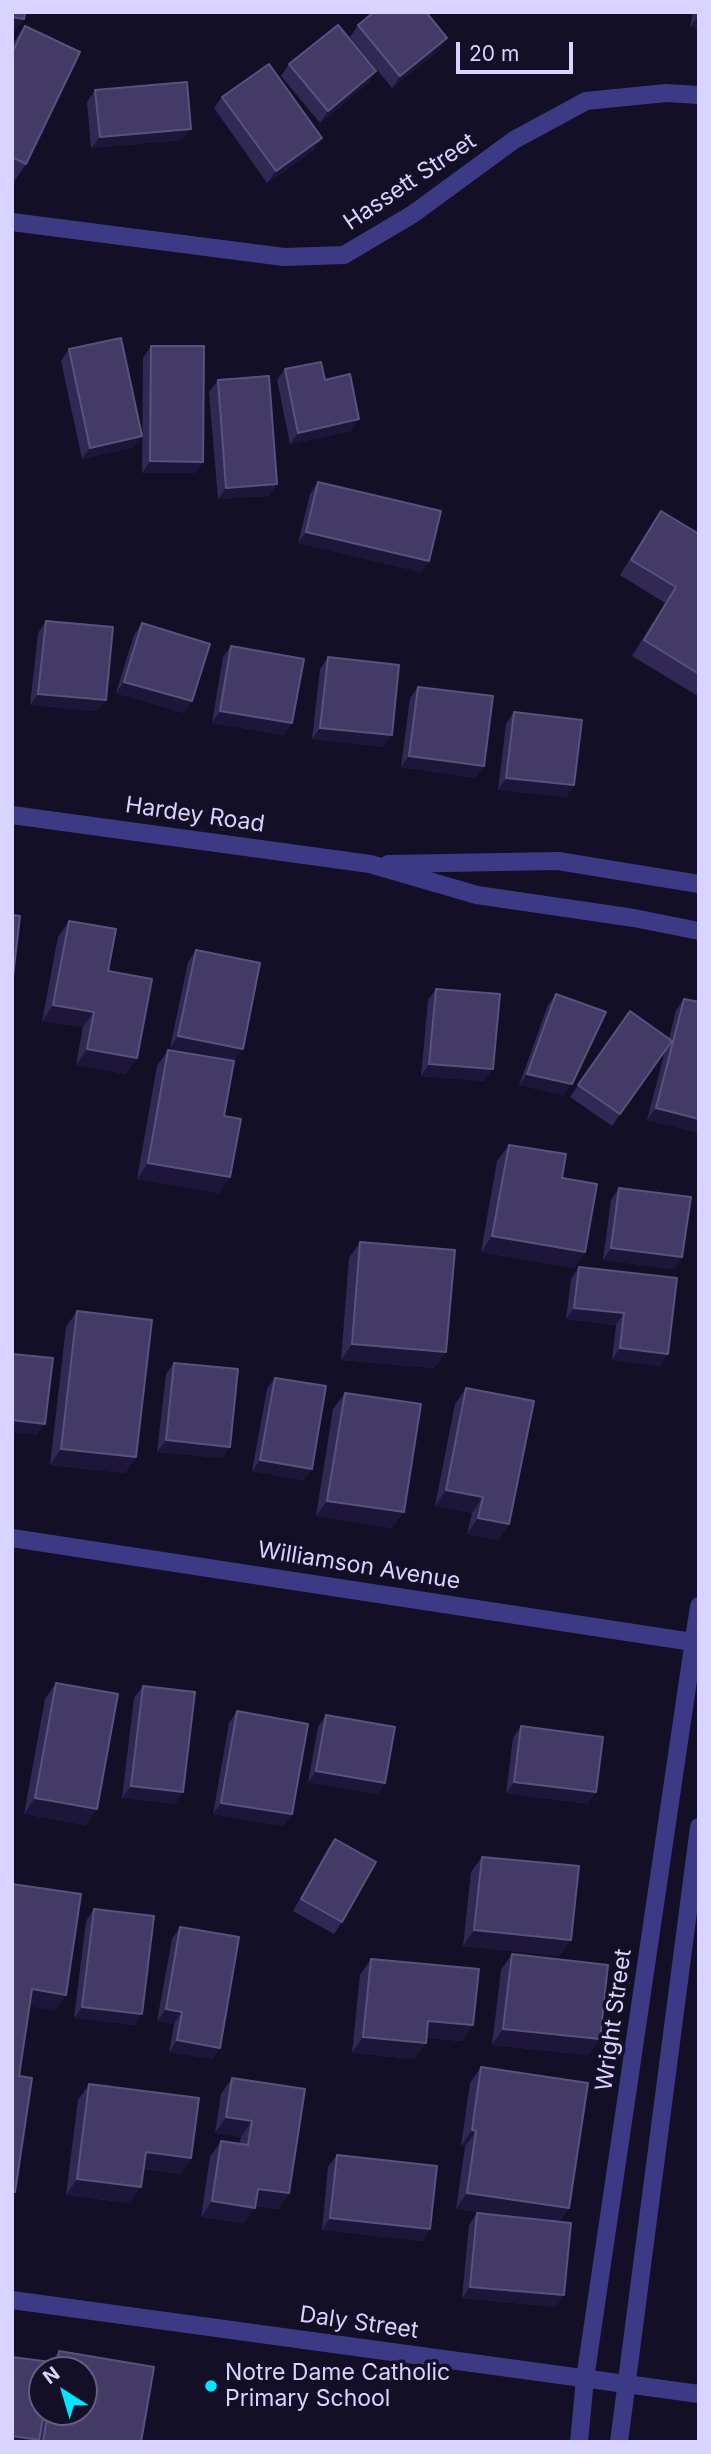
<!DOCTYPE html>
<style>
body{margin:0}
#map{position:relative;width:711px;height:2454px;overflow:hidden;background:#130f26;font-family:Inter,sans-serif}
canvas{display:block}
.frame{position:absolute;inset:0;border:14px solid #d9d4ff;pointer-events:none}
.north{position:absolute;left:28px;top:2356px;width:70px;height:70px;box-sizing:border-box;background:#130f26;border:2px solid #625e7d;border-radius:50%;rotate:323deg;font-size:19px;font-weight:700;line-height:28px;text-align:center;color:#d9d4ff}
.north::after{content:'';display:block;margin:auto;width:24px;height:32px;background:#00e5ff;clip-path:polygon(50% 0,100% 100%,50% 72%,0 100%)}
.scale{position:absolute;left:456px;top:42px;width:117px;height:32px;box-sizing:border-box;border:4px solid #d9d4ff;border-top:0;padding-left:9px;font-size:21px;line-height:24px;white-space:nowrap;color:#d9d4ff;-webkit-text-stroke:5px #130f26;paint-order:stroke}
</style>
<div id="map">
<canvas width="711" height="2454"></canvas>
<div class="frame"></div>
<div class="north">N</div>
<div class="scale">20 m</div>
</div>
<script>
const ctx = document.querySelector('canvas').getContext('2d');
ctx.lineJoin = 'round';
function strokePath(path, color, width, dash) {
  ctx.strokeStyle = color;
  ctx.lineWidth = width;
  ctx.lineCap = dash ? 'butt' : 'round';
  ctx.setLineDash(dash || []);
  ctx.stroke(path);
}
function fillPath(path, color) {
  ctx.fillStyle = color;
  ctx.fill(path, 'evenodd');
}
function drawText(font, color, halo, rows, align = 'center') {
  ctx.font = font + ' Inter,sans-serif';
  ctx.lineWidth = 7;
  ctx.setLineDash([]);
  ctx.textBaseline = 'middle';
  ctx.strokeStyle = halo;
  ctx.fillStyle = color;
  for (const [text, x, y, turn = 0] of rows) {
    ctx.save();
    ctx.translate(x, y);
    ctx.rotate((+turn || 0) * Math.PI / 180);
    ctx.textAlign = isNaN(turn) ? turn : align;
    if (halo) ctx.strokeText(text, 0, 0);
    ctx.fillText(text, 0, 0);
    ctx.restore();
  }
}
strokePath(new Path2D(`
 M12 222 284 257 344 255 413 214 514 140 586 101 666 93 699 95
 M12 1538 699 1643
 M12 2300 699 2394`), '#3d3a85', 18);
strokePath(new Path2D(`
 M12 815 370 864 477 895 634 918 699 931
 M388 864 558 861 699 884
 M579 2442 585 2379 699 1606
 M619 2442 699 1827`), '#3d3a85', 18);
fillPath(new Path2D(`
 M693 12H699V28L690 27Z
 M358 25 439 50 392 88 350 37Z
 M25 26 26 164 15 180 12 178V45Z
 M289 64 376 71 368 83 320 123 281 76Z
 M95 90 182 140 91 148 87 102Z
 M222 97 314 150 267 183 214 108Z
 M151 346 203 462 195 473H142L143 358Z
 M69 349 134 447 82 459 61 361Z
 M285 369 325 380 351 431 290 444 277 380Z
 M218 380 277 484 269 496 218 499 209 392Z
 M318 482 429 561 421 572 298 543 310 494Z
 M661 511 699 534 698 696 632 656 665 603 620 575 650 527Z
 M46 621 97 711 30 705 38 633Z
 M142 623 184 713 116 693 134 635Z
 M231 646 284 735 212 723 223 657Z
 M328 657 383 747 312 739 320 669Z
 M418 687 476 778 401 767 410 698Z
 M514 712 574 785 566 797 498 790 506 724Z
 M69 921 108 971 137 1058 126 1074 76 1065 83 1027 42 1021 58 937Z
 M196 950 235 1060 170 1048 188 962Z
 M436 989 485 1081 421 1076 428 1000Z
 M556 994 563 1095 519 1085 548 1005Z
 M684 999 699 1002V1128L696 1132 647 1120 665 1051 612 1126 570 1097 630 1011 669 1039 676 1010Z
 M168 1050 224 1116 230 1177 219 1193 137 1179 157 1066Z
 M509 1145 562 1178 585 1252 574 1268 481 1252 497 1161Z
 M619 1188 682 1257 674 1269 603 1260 611 1200Z
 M360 1242 446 1352 434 1368 341 1360 349 1258Z
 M579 1267 677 1278 660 1366 612 1360 616 1325 566 1319 571 1279Z
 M77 1311 136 1457 125 1473 50 1465 66 1327Z
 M174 1363 230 1447 222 1458 157 1452 166 1374Z
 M275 1378 304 1480 252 1471 267 1389Z
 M466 1388 509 1524 498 1540 467 1534 472 1513 435 1506 455 1404Z
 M345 1393 392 1528 316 1516 333 1409Z
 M56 1683 86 1825 24 1814 45 1699Z
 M143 1686 183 1792 175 1804 122 1798 134 1698Z
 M237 1711 284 1826 213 1814 229 1723Z
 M326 1715 385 1783 377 1794 308 1782 318 1727Z
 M521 1726 588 1804 506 1793 513 1738Z
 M335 1839 342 1922 334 1934 293 1911 327 1850Z
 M482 1857 560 1956 463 1946 471 1872Z
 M94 1909 134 2025 74 2018 86 1921Z
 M180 1927 220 2048 212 2059 169 2052 174 2024 157 2021 172 1939Z
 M512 1954 600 2039 588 2055 492 2045 501 1970Z
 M371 1959 462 2041 426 2038 414 2059 352 2053 360 1975Z
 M481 2067 569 2208 559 2222 564 2295 555 2307 462 2298 469 2225 477 2213 504 2216 456 2209 465 2147 461 2146 470 2083Z
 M232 2078 289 2193 278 2209 255 2206 244 2223 201 2217 210 2157 221 2141 239 2144 241 2137 215 2133 221 2094Z
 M89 2084 191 2158 180 2174 144 2169 130 2203 66 2195 78 2100Z
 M337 2155 422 2241 322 2230 328 2167Z
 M59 2351 154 2367 141 2442H12V2357L51 2362ZM42 2370H84V2412H42Z`), '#312854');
fillPath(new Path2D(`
 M699 15V28L690 27Z
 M12 17 24 19 16 30H12Z
 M447 38 439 50 392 88 400 76Z
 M376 71 368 83 320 123 328 111Z
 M191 129 182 140 91 148 100 137Z
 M322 138 314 150 267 183 276 171Z
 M359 419 351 431 290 444 298 433Z
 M142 436 134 447 82 459 90 448Z
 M150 461 203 462 195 473H142Z
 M277 484 269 496 218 499 226 488Z
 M306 532 429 561 421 572 298 543Z
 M124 682 192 701 184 713 116 693Z
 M38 694 106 700 97 711 30 705Z
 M220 711 292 723 284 735 212 723Z
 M320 728 392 735 383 747 312 739Z
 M409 756 484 766 476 778 401 767Z
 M506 778 574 785 566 797 498 790Z
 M53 1005 94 1012 83 1027 42 1021Z
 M178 1036 243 1049 235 1060 170 1048Z
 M87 1049 137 1058 126 1074 76 1065Z
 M429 1064 493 1069 485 1081 421 1076Z
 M527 1074 572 1084 563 1095 519 1085Z
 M656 1108 699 1119V1128L696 1132 647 1120Z
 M148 1163 230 1177 219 1193 137 1179Z
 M492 1236 585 1252 574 1268 481 1252Z
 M611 1248 682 1257 674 1269 603 1260Z
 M574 1308 624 1313 616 1325 566 1319Z
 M352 1344 446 1352 434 1368 341 1360Z
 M620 1348 668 1354 660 1366 612 1360Z
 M12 1420 45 1424 37 1435 12 1433Z
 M166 1440 230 1447 222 1458 157 1452Z
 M61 1449 136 1457 125 1473 50 1465Z
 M260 1460 312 1469 304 1480 252 1471Z
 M446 1490 483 1497 472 1513 435 1506Z
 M327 1501 404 1512 392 1528 316 1516Z
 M478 1518 509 1524 498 1540 467 1534Z
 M316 1771 385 1783 377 1794 308 1782Z
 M514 1782 596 1792 588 1804 506 1793Z
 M131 1786 183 1792 175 1804 122 1798Z
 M35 1798 97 1809 86 1825 24 1814Z
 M221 1803 292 1814 284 1826 213 1814Z
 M474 1930 571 1940 560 1956 463 1946Z
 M32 1989 66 1995 55 2011 21 2005Z
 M82 2007 142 2014 134 2025 74 2018Z
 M166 2009 182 2012 174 2024 157 2021Z
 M428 2021 473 2025 462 2041 417 2037Z
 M503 2029 600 2039 588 2055 492 2045Z
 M363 2037 426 2043 414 2059 352 2053Z
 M177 2040 220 2048 212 2059 169 2052Z
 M226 2117 252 2121 241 2137 215 2133Z
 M472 2130 476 2131 465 2147 461 2146Z
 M146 2152 191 2158 180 2174 135 2168Z
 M77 2179 141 2187 130 2203 66 2195Z
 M258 2189 289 2193 278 2209 247 2205Z
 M467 2193 569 2208 557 2224 456 2209Z
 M212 2201 255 2208 244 2223 201 2217Z
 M330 2218 430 2229 422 2241 322 2230Z
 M470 2287 564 2295 555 2307 462 2298Z
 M12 2436 39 2440 38 2442H12Z`), '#1d163a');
const building = new Path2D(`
 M12 12H25L24 19 12 17Z
 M374 12H426L447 38 400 76 358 25Z
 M338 25 376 71 328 111 289 64Z
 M25 26 80 52 26 164 12 157V53Z
 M269 64 322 138 276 171 222 97Z
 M187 82 191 129 100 137 95 90Z
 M121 338 142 436 90 448 69 349Z
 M151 346H204L203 462 150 461Z
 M321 362 325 380 350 374 359 419 298 433 285 369Z
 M269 376 277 484 226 488 218 380Z
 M318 482 441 511 429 561 306 532Z
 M661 511 699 534V674L644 640 676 587 631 560Z
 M46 621 113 627 106 700 38 694Z
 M142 623 210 644 192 701 124 682Z
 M231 646 304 659 292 723 220 711Z
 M328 657 399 665 392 735 320 728Z
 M418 687 493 696 484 766 409 756Z
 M514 712 582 720 574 785 506 778Z
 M12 915 20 916 12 985Z
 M69 921 116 929 108 971 152 979 137 1058 87 1049 94 1012 53 1005Z
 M196 950 260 963 243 1049 178 1036Z
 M436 989 500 994 493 1069 429 1064Z
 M556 994 606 1012 572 1084 527 1074Z
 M684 999 699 1002V1119L656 1108Z
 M630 1011 672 1041 620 1114 578 1085Z
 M168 1050 234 1061 224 1116 241 1119 230 1177 148 1163Z
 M509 1145 566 1154 562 1178 597 1184 585 1252 492 1236Z
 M619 1188 691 1197 682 1257 611 1248Z
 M360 1242 455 1250 446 1352 352 1344Z
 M579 1267 677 1278 668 1354 620 1348 624 1313 574 1308Z
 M77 1311 152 1320 136 1457 61 1449Z
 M12 1354 53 1358 45 1424 12 1420Z
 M174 1363 238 1369 230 1447 166 1440Z
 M275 1378 326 1386 312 1469 260 1460Z
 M466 1388 534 1401 509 1524 478 1518 483 1497 446 1490Z
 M345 1393 421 1404 404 1512 327 1501Z
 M56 1683 118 1694 97 1809 35 1798Z
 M143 1686 195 1692 183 1792 131 1786Z
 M237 1711 308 1724 292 1814 221 1803Z
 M326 1715 395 1727 385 1783 316 1771Z
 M521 1726 603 1737 596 1792 514 1782Z
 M335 1839 376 1862 342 1922 301 1899Z
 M482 1857 579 1866 571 1940 474 1930Z
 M12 1884 81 1894 66 1995 32 1989 19 2076 32 2078 15 2192 12 2191Z
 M94 1909 154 1916 142 2014 82 2007Z
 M180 1927 239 1937 220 2048 177 2040 182 2012 166 2009Z
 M512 1954 608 1965 600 2039 503 2029Z
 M371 1959 479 1969 473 2025 428 2021 426 2043 363 2037Z
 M481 2067 588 2083 569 2208 467 2193 476 2131 472 2130Z
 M232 2078 305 2089 289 2193 258 2189 255 2208 212 2201 221 2141 248 2145 252 2121 226 2117Z
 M89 2084 199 2098 191 2158 146 2152 141 2187 77 2179Z
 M337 2155 437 2166 430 2229 330 2218Z
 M477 2213 571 2223 564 2295 470 2287Z
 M59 2351 154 2367 141 2442H43L48 2412H84V2370H56Z
 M12 2357 51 2362 50 2370H42V2412H44L39 2440 12 2436Z`);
fillPath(building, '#433a66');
strokePath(building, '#5a527e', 2);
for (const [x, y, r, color] of [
 [211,2386,7,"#00e5ff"]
]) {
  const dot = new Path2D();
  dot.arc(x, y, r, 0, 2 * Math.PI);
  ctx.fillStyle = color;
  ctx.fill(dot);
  strokePath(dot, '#130f26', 2.5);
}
drawText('23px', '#d9d4ff', '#130f26', [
 ["Hassett Street",410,182,-34],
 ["Hardey Road",195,815,8],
 ["Williamson Avenue",359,1566,9],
 ["Wright Street",614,2020,-82],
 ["Daly Street",359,2323,8]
]);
drawText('23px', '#d9d4ff', '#130f26', [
 ["Notre Dame Catholic",225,2373],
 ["Primary School",225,2399]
], 'left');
</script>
